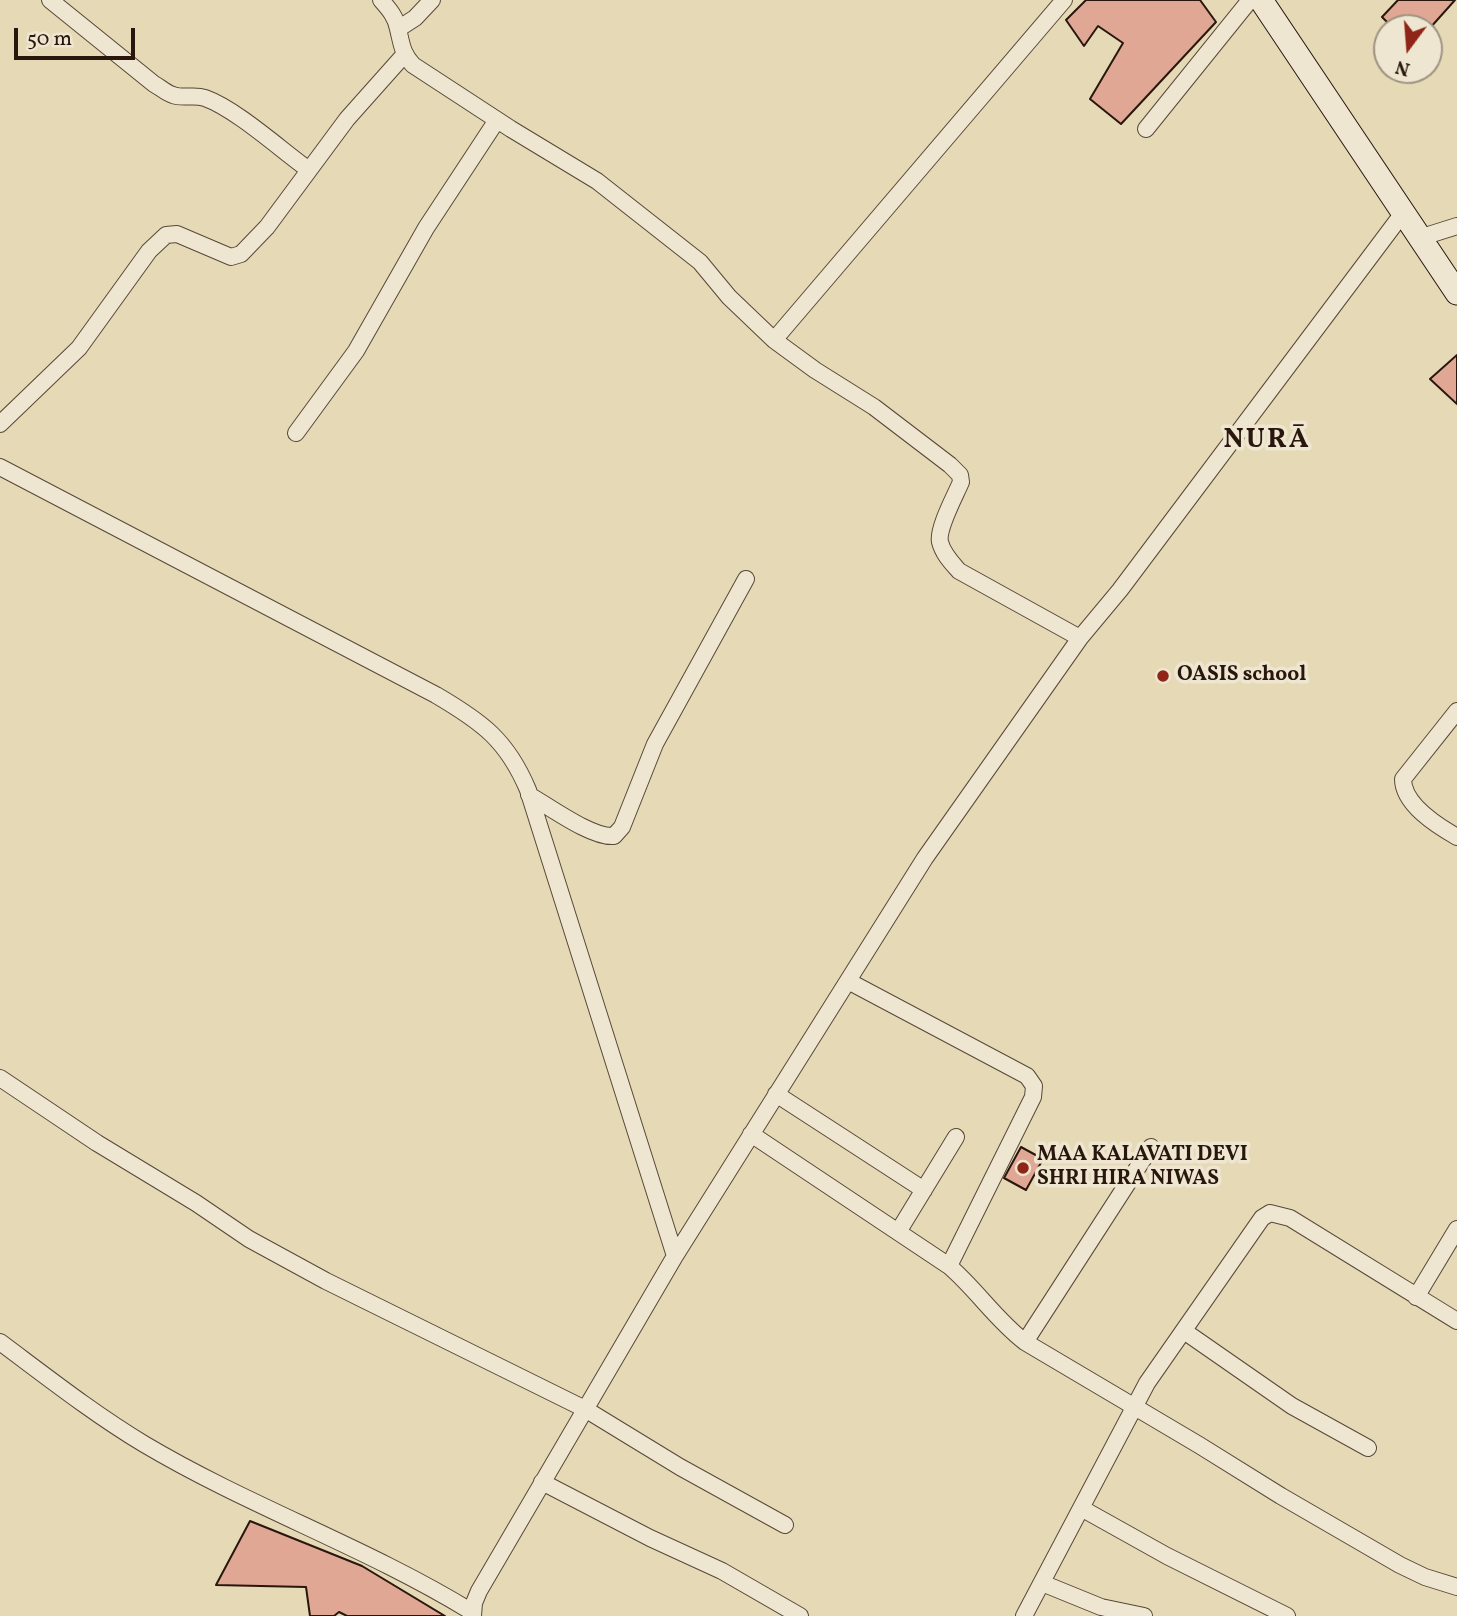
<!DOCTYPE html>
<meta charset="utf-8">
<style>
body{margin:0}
#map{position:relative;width:1457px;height:1616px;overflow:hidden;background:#e5d9b6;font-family:Vollkorn,serif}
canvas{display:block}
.north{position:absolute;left:1373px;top:14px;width:70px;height:70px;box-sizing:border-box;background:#eee6d0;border:2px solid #9f9382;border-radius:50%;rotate:196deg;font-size:19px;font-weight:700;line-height:28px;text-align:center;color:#29170e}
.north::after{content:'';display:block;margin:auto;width:24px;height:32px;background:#8f2418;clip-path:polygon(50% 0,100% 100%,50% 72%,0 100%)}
.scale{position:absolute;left:14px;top:28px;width:121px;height:32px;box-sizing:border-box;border:4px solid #29170e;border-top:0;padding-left:9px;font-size:21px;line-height:24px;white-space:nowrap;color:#29170e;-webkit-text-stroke:5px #eee6d0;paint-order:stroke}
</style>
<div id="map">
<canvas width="1457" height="1616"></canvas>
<div class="north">N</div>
<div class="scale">50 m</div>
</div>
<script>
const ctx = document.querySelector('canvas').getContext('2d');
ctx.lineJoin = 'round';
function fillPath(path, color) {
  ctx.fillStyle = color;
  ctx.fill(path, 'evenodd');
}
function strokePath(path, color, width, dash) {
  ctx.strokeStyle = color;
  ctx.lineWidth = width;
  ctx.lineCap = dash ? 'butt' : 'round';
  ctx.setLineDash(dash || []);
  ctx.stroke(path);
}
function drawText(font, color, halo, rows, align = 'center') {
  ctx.font = font + ' Vollkorn,serif';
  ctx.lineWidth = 7;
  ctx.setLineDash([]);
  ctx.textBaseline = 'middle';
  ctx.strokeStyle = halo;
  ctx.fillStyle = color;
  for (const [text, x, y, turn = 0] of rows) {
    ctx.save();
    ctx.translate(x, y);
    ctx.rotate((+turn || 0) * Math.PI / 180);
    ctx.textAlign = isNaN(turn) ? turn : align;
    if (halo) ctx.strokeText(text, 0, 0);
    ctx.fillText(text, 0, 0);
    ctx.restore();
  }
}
const building = new Path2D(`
 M1086 0H1200L1216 22 1121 124 1090 99 1123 43 1098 26 1084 46 1066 20Z
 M1398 0H1455L1430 28H1393L1382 17Z
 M1457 355V404L1430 379Z
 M1021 1147 1043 1159 1026 1190 1004 1178Z
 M250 1521 362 1566 445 1616H347L339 1612 334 1616H310L306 1587 216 1585Z`);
fillPath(building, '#e1a795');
strokePath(building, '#29170e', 2);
const minor = new Path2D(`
 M50 0 154 84C160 87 166 93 173 95 183 99 194 94 205 98 236 109 281 150 309 170
 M381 0C389 9 396 17 398 29 402 45 402 53 413 65L511 129 597 181 700 262 729 297 774 340 815 370 874 407 950 465 960 475 961 482C955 496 937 529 940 542 943 554 952 563 959 571L1080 638
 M398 29 415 18 432 0
 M1146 129 1250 0
 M1419 238 1457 226
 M774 340 1064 0
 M0 424 79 348 149 251 166 235 177 234 231 257 241 254 267 227 347 119 404 55
 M296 433 356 351 426 228 497 120
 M0 467 436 695C482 722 507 740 528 790L675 1256
 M1457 711 1403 779C1403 804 1436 825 1457 837
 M529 795C550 807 592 838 614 836L622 827 655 744 746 579
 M848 981 1027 1076 1034 1086 1033 1097 949 1266
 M0 1078 97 1143 196 1203 249 1239 326 1281 585 1409 680 1467 785 1525
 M776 1094 924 1190
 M751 1134 949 1266C977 1290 996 1320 1025 1342L1199 1445 1281 1496 1400 1565 1425 1577 1457 1587
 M898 1232 956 1137
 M1416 1297 1457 1229
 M1184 1331 1292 1406 1368 1448
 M0 1342C47 1377 94 1414 144 1444 250 1507 368 1548 472 1612
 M1025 1342 1151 1147
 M542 1482 650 1538 722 1571 800 1616
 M1081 1508 1167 1556 1287 1616
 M1042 1583 1101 1607 1144 1616
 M473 1616 474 1603 479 1591 675 1256 925 858 1080 638 1120 590 1403 213
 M1024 1616 1147 1383 1262 1218 1270 1213 1290 1218 1457 1321`);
const secondary = new Path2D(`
 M1261 0 1457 293`);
strokePath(minor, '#584838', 18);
strokePath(secondary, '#29170e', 25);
strokePath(minor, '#eee6d0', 16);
strokePath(secondary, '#eee6d0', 23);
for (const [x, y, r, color] of [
 [1163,676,7,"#8f2418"],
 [1023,1168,7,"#8f2418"]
]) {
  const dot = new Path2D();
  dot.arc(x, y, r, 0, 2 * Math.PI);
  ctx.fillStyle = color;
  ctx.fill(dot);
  strokePath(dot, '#eee6d0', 2.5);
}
drawText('bold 21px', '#29170e', '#eee6d0', [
 ["OASIS school",1177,676],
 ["MAA KALAVATI DEVI",1037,1156],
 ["SHRI HIRA NIWAS",1037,1180]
], 'left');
ctx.letterSpacing = '2px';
drawText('bold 28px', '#29170e', '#eee6d0', [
 ["NURĀ",1267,442]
]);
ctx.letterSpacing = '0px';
</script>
